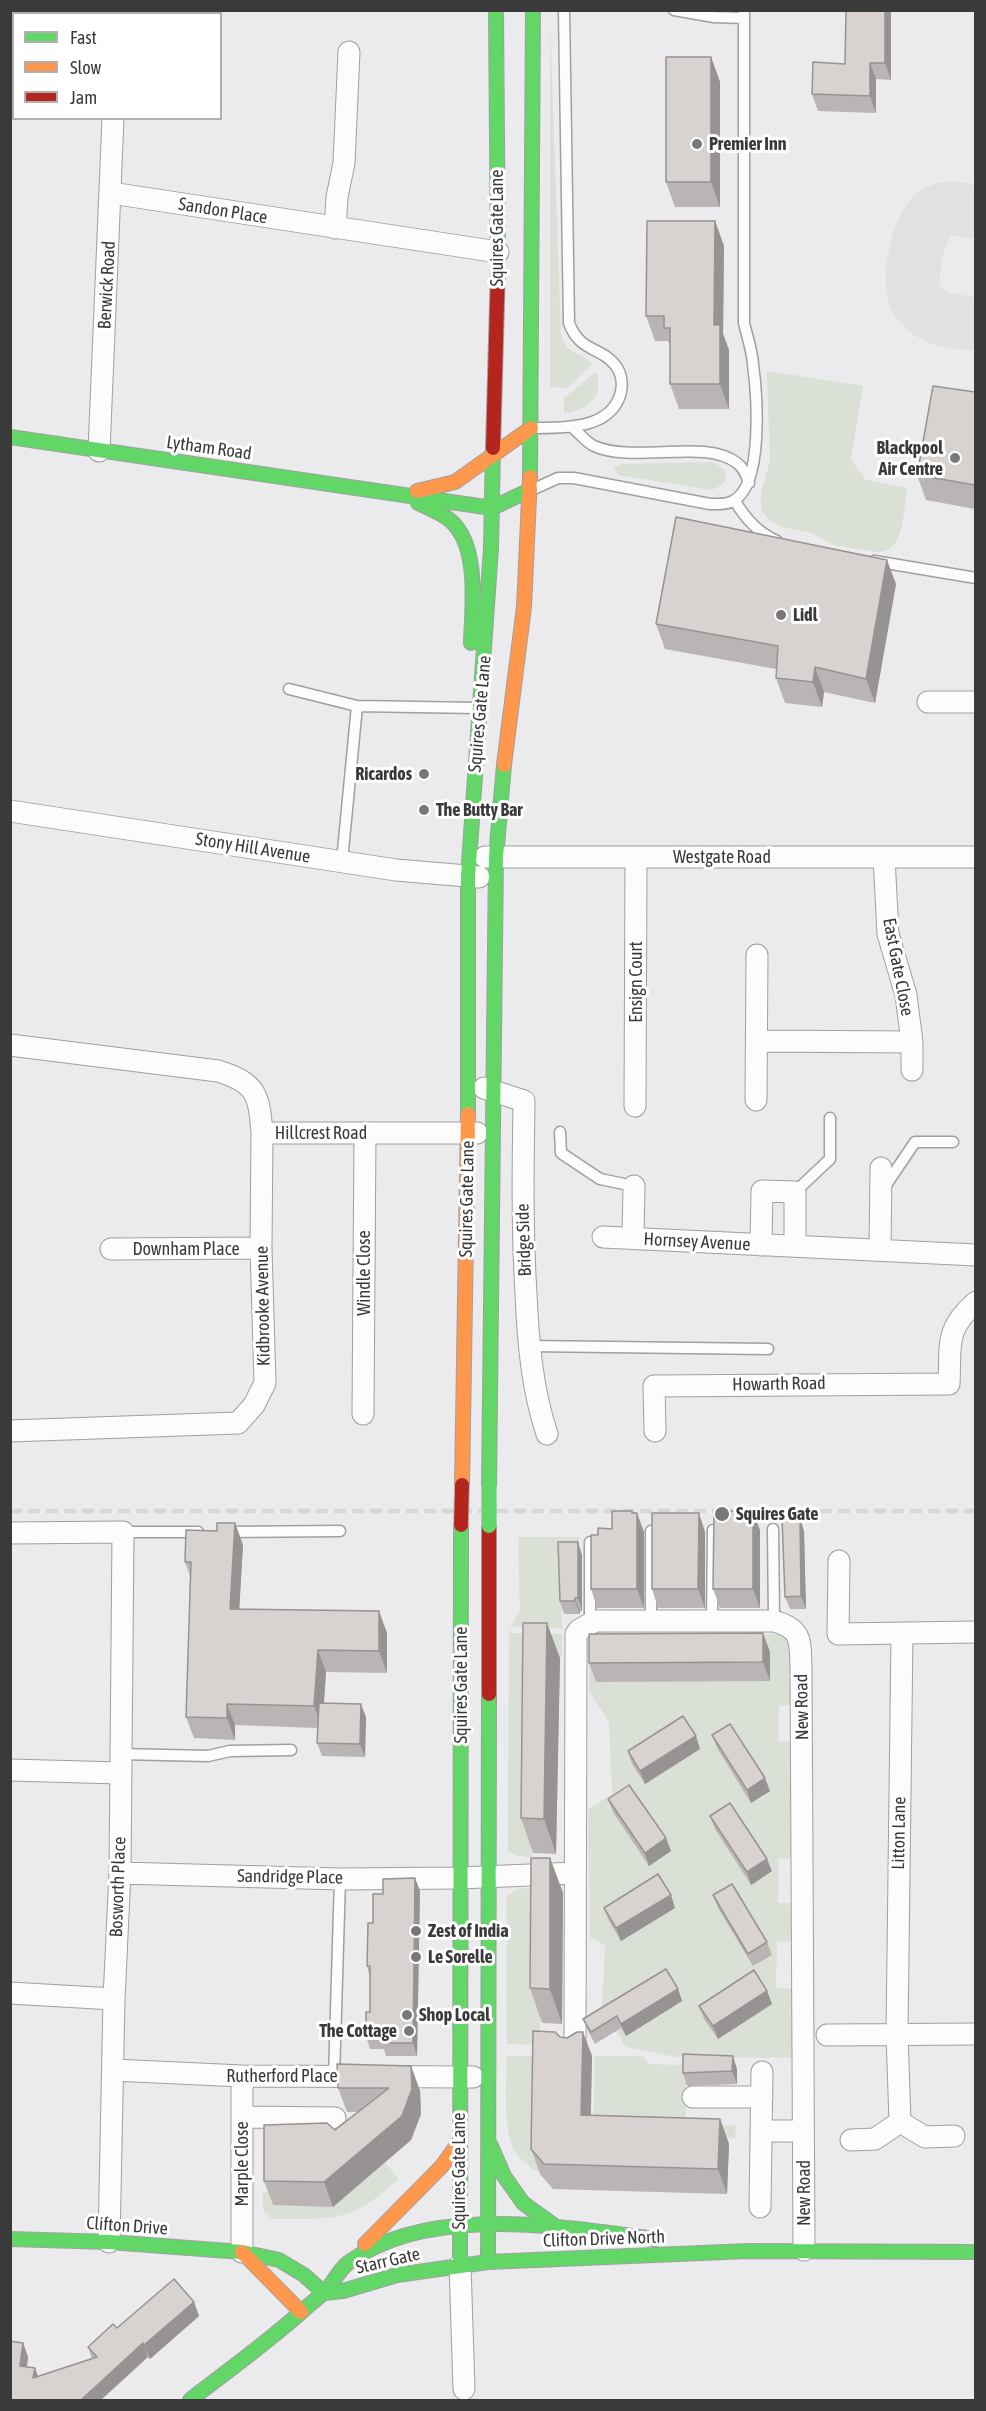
<!DOCTYPE html>
<style>
body{margin:0}
#map{position:relative;width:986px;height:2411px;overflow:hidden;background:#ebeaec;font-family:"Asap Condensed",sans-serif}
canvas{display:block}
.frame{position:absolute;inset:0;border:12px solid #3b3a3b;pointer-events:none}
.legend{position:absolute;left:12px;top:12px;width:210px;height:108px;box-sizing:border-box;background:#fff;border:2px solid #b1b0b1;margin:0;padding:8px 10px;list-style:none;font-size:18px;color:#3b3a3b}
.legend li{display:flex;align-items:center;gap:12px;height:30px}
.legend b{width:30px;border:2px solid #b1b0b1}
</style>
<div id="map">
<canvas width="986" height="2411"></canvas>
<div class="frame"></div>
<ul class="legend">
<li><b style="height:8px;background:#63d668"></b>Fast</li>
<li><b style="height:8px;background:#ff974d"></b>Slow</li>
<li><b style="height:8px;background:#b3261e"></b>Jam</li>
</ul>
</div>
<script>
const ctx = document.querySelector('canvas').getContext('2d');
ctx.lineJoin = 'round';
function fillPath(path, color) {
  ctx.fillStyle = color;
  ctx.fill(path, 'evenodd');
}
function strokePath(path, color, width, dash) {
  ctx.strokeStyle = color;
  ctx.lineWidth = width;
  ctx.lineCap = dash ? 'butt' : 'round';
  ctx.setLineDash(dash || []);
  ctx.stroke(path);
}
function drawText(font, color, halo, rows, align = 'center') {
  ctx.font = font + ' "Asap Condensed",sans-serif';
  ctx.lineWidth = 6;
  ctx.setLineDash([]);
  ctx.textBaseline = 'middle';
  ctx.strokeStyle = halo;
  ctx.fillStyle = color;
  for (const [text, x, y, turn = 0] of rows) {
    ctx.save();
    ctx.translate(x, y);
    ctx.rotate((+turn || 0) * Math.PI / 180);
    ctx.textAlign = isNaN(turn) ? turn : align;
    if (halo) ctx.strokeText(text, 0, 0);
    ctx.fillText(text, 0, 0);
    ctx.restore();
  }
}
fillPath(new Path2D(`
 M550 23 561 334C566 356 582 350 592 365L567 388 550 387Z
 M767 371 863 386 851 460 866 480 907 488C903 508 906 552 878 552L833 545 812 533 781 527 768 519 761 509V493L770 461Z
 M596 372C606 396 586 411 564 413V398Z
 M711 462C731 468 731 484 711 490L618 475 614 468 621 464Z
 M518 1537H579L578 1549H562V1628L510 1627 520 1611Z
 M590 1632 777 1634 790 1641 791 1705 779 1706V1741H792L794 1859H779L778 1903H793V1941L777 1942 776 1988 793 1989V2058L676 2057 626 2047 602 2009 605 1946 590 1937 588 1810 612 1794 609 1722 589 1691Z
 M509 1633 562 1634V1657H535L532 1857 518 1856 508 1851Z
 M520 1888 541 1889 540 2045 507 2044V1896Z
 M507 2056H540L538 2173C530 2166 519 2159 514 2150 503 2128 506 2081 507 2056Z
 M595 2056H643L650 2064 686 2065V2124L735 2125 736 2138 593 2136Z
 M385 2163 399 2179C350 2223 335 2219 272 2219L263 2210V2192H273L333 2207Z`), '#dae0d5');
strokePath(new Path2D(`
 M976 212C964 210 950 206 939 211 918 220 908 278 915 297 917 301 923 308 927 311 939 321 960 322 976 324`), '#e1e0e2', 54);
const lane = new Path2D(`
 M674 10 714 17 744 18
 M535 428C566 428 612 429 621 392 623 383 621 373 616 366 601 346 580 353 569 323L564 10
 M573 428C579 433 586 442 594 446 634 464 705 438 737 463 744 468 746 475 749 483
 M536 488 558 478H574L710 504C718 504 726 505 733 501 764 485 757 394 753 364 752 350 747 336 744 323V10
 M735 501C745 518 758 533 777 541
 M874 561 976 578
 M289 689 357 706 342 861
 M357 706 477 708
 M560 1132 561 1153 600 1179 634 1186
 M884 1188 915 1142H953
 M795 1192 830 1159V1118
 M530 1346 768 1349
 M773 1529 774 1621
 M123 1532H198
 M226 1532 340 1531
 M590 1542V1624
 M651 1621V1531
 M712 1621 713 1530
 M120 1754 208 1756 230 1751 291 1750
 M334 2076 340 1879`);
const street = new Path2D(`
 M118 14 119 10
 M111 193 498 252
 M335 228 337 197 344 163 349 52
 M99 451 113 118
 M928 702H976
 M10 811 396 870 479 877
 M485 857H976
 M884 857 888 934 906 995 912 1042V1070
 M757 1041 912 1042
 M10 1045 218 1071C257 1083 259 1095 262 1133H477
 M484 1088 524 1101C523 1165 522 1229 526 1294 528 1341 532 1389 547 1434
 M756 1100 757 955
 M635 1106 636 857
 M603 1237 976 1255
 M633 1238 634 1186
 M761 1245 762 1191 795 1192V1246
 M111 1249 261 1248
 M880 1250 881 1168
 M363 1414 365 1133
 M10 1431 238 1423 254 1405 265 1383 261 1248 262 1133
 M655 1431 654 1386 949 1384C951 1345 944 1330 976 1302
 M10 1533 123 1532 120 1873 114 1999 109 2242
 M839 1561 838 1634 976 1632
 M10 1770 120 1773
 M120 1873 340 1879 460 1878 575 1873
 M10 1993 114 1999
 M827 2035 976 2034
 M575 2050 576 1634 579 1630 595 1621H774C802 1629 800 1640 801 1666L804 2250
 M113 2070 242 2076 473 2077
 M693 2097H762
 M242 2117 335 2118
 M900 2122 897 2034 902 1633
 M761 2131H803
 M851 2140 875 2139 900 2122 925 2137 954 2136
 M760 2207 762 2072
 M242 2252V2076
 M460 2265 464 2389`);
const fast = new Path2D(`
 M496 10 498 267
 M10 437 492 508 530 490
 M530 477 533 10
 M418 503C429 508 442 513 451 521 480 547 472 608 471 643
 M468 1114V877L491 548 493 448
 M489 1486 496 857 504 765
 M490 2144 504 2176 523 2203 559 2229
 M10 2239 109 2242 242 2252 279 2260 304 2275 324 2293
 M488 2262 489 1694
 M460 2265 461 1525
 M324 2293 343 2291 397 2275 488 2262 749 2251 976 2252
 M190 2400C230 2369 271 2340 308 2306 315 2300 322 2295 328 2288 335 2280 340 2269 348 2263 429 2203 562 2227 655 2239`);
const slow = new Path2D(`
 M417 491 455 482 531 428
 M504 765 524 607 530 477
 M462 1485 468 1114
 M365 2244 442 2166 459 2142
 M242 2252 301 2312`);
const jam = new Path2D(`
 M493 448 498 267
 M489 1694V1526`);
strokePath(lane, '#a09fa1', 13);
strokePath(street, '#a09fa1', 23);
strokePath(fast, '#a09fa1', 16);
strokePath(slow, '#a09fa1', 16);
strokePath(jam, '#a09fa1', 16);
strokePath(lane, '#fcfcfc', 10);
strokePath(street, '#fcfcfc', 21);
strokePath(fast, '#63d668', 14);
strokePath(slow, '#ff974d', 14);
strokePath(jam, '#b3261e', 14);
strokePath(new Path2D(`
 M10 1511H976`), '#d7d6d8', 4.5, [12, 6]);
const fastBridge = new Path2D(`
 M489 1486V1526`);
const jamBridge = new Path2D(`
 M461 1525 462 1485`);
strokePath(fastBridge, '#c6bcc1', 16, []);
strokePath(jamBridge, '#c6bcc1', 16, []);
strokePath(fastBridge, '#63d668', 14);
strokePath(jamBridge, '#b3261e', 14);
fillPath(new Path2D(`
 M891 10V80L876 79V113L818 111 812 94 845 64Z
 M711 57 720 82V207H675L666 182Z
 M715 221 724 246 723 334 729 350V409H679L670 384V345L668 341H655L646 316Z
 M975 392V509L926 500 917 475Z
 M896 584 875 703 824 692 822 707 785 703 776 678V669L665 649 656 624Z
 M632 1511 644 1532V1608H597L591 1589 598 1535 612 1529Z
 M235 1523 243 1545 239 1609 387 1633V1673L326 1672 324 1703 366 1717 365 1757 322 1756 317 1743 318 1728 235 1725V1740L194 1738 186 1717 191 1579 185 1562 217 1531Z
 M760 1530V1608H720L713 1589Z
 M804 1531 806 1609H790L785 1597Z
 M705 1532V1608H658L652 1589Z
 M582 1555V1611H580V1614H564L560 1601Z
 M763 1633 770 1652V1681L596 1682 589 1663Z
 M560 1658 556 1854 533 1853 521 1818Z
 M712 1735 770 1791 751 1803 717 1748Z
 M700 1749 645 1784 632 1764 628 1751Z
 M608 1799 666 1838 671 1851 649 1866 613 1812Z
 M710 1816 772 1871 751 1885 715 1829Z
 M550 1858 563 1893 562 2024 542 2023 530 1988Z
 M415 1878 420 1891 417 2056H386L384 2049H370L366 2036 370 2012V1977L367 1966 373 1923 383 1894Z
 M713 1895 767 1942 772 1955 753 1966 718 1908Z
 M604 1908H675L621 1941 609 1921Z
 M678 1989 682 2001 626 2036 621 2028 595 2044 588 2031 583 2019Z
 M767 1991 772 2004 718 2039 704 2019 699 2006Z
 M560 2037 592 2056 591 2115 720 2119 729 2144 727 2194 553 2189 540 2174 531 2149Z
 M411 2066 420 2091 421 2114 411 2140 333 2207 273 2205 264 2181 357 2112H347L338 2088Z
 M737 2069V2084L687 2086 683 2073Z
 M194 2302 199 2316 150 2359 148 2357 10 2400 23 2343 28 2357 27 2367 38 2377 92 2359 88 2347 117 2328Z`), '#bab5b4');
fillPath(new Path2D(`
 M885 10H891V80L885 63Z
 M711 57 720 82V207L711 182Z
 M870 63 876 79V113L870 96Z
 M715 221 724 246 723 334 729 350V409L720 384 714 325Z
 M887 560 896 584 875 703 866 679Z
 M815 667 824 692 822 707 813 682Z
 M632 1511 637 1524V1513L644 1532V1608L637 1589Z
 M753 1511 760 1530V1608L753 1589Z
 M699 1513 705 1532V1608L698 1589Z
 M800 1518 804 1531 806 1609 801 1596Z
 M235 1523 243 1545 238 1631 230 1609Z
 M578 1542 582 1555V1611L578 1598Z
 M575 1598 580 1611V1614L575 1601Z
 M379 1611 387 1633V1673L379 1651Z
 M547 1623 560 1658 556 1854 544 1819Z
 M763 1633 770 1652V1681L763 1662Z
 M318 1650 326 1672 322 1728 314 1706Z
 M227 1704 235 1725V1740L227 1718Z
 M361 1704 366 1717 365 1757 360 1744Z
 M696 1736 700 1749 645 1784 640 1771Z
 M765 1778 770 1791 751 1803 747 1790Z
 M666 1838 671 1851 649 1866 645 1853Z
 M550 1858 563 1893 562 2024 550 1989Z
 M767 1859 772 1871 751 1885 747 1872Z
 M415 1878 420 1891 417 2056 413 2043Z
 M671 1895 675 1908 621 1941 616 1928Z
 M678 1989 682 2001 626 2036 621 2024Z
 M767 1991 772 2004 718 2039 713 2026Z
 M583 2032 592 2056 590 2139 581 2115Z
 M733 2056 737 2069V2084L732 2071Z
 M411 2066 420 2091 421 2114 411 2140 333 2207 324 2182Z
 M720 2119 729 2144 727 2194 718 2169Z
 M194 2302 199 2316 150 2359 144 2345Z
 M23 2343 28 2357 25 2380 20 2366Z
 M143 2343 148 2357 101 2400H81Z
 M35 2368 40 2382 33 2378Z`), '#979392');
const building = new Path2D(`
 M846 10H885V63H870V96L812 94 813 62 845 64Z
 M666 57H711V182H666Z
 M647 221H715L714 325H720V384H670V328H664V316H646Z
 M933 386 975 392V485L917 475Z
 M676 517 887 560 866 679 815 667 813 682 776 678 778 646 656 624Z
 M612 1511H632V1513H637V1589H591V1535H598V1528L612 1529Z
 M719 1511H753V1589H713L714 1513H719Z
 M652 1513H699L698 1589H652Z
 M782 1518H800L801 1596 785 1597Z
 M217 1523H235L230 1609 379 1611V1651L318 1650 314 1706 227 1704V1718L186 1717 191 1562H185L186 1530 217 1531Z
 M558 1542H578V1598H575V1601H560Z
 M523 1623H547L544 1819 521 1818Z
 M763 1633V1662L589 1663V1634Z
 M319 1703 361 1704 360 1744 317 1743Z
 M683 1716 696 1736 640 1771 628 1751Z
 M730 1724 765 1778 747 1790 712 1735Z
 M629 1785 666 1838 645 1853 608 1799Z
 M730 1803 767 1859 747 1872 710 1816Z
 M531 1858H550V1989L530 1988Z
 M658 1874 671 1895 616 1928 604 1908Z
 M415 1878 413 2043H382L381 2036H366V2012H370V1966H367L368 1923H373V1894H383V1879Z
 M732 1884 767 1942 748 1954 713 1895Z
 M666 1969 678 1989 621 2024 617 2016 591 2032 583 2019Z
 M754 1970 767 1991 713 2026 699 2006Z
 M533 2031 555 2032 560 2037 567 2038 577 2032H583L581 2115 720 2119 718 2169 544 2164 531 2149Z
 M683 2054 733 2056 732 2071 683 2073Z
 M337 2064 411 2066 412 2089 402 2116 324 2182 264 2181V2125L327 2123 335 2130 389 2088H338Z
 M174 2279 194 2302 144 2345 143 2343 81 2400H10V2341L23 2343 20 2366 35 2368 33 2378 97 2357 88 2347 113 2324 117 2328Z`);
fillPath(building, '#d8d2d1');
strokePath(building, '#979392', 1.5);
for (const [x, y, r, color] of [
 [697,144,6,"#797879"],
 [955,458,6,"#797879"],
 [781,615,6,"#797879"],
 [424,774,6,"#797879"],
 [424,810,6,"#797879"],
 [722,1514,8,"#797879"],
 [416,1931,6,"#797879"],
 [416,1957,6,"#797879"],
 [407,2015,6,"#797879"],
 [409,2031,6,"#797879"]
]) {
  const dot = new Path2D();
  dot.arc(x, y, r, 0, 2 * Math.PI);
  ctx.fillStyle = color;
  ctx.fill(dot);
  strokePath(dot, '#fff', 2);
}
drawText('bold 18px', '#3b3a3b', '#fff', [
 ["Premier Inn",709,144],
 ["Blackpool",943,448,"right"],
 ["Air Centre",943,469,"right"],
 ["Lidl",793,615],
 ["Ricardos",412,774,"right"],
 ["The Butty Bar",436,810],
 ["Squires Gate",736,1514],
 ["Zest of India",428,1931],
 ["Le Sorelle",428,1957],
 ["Shop Local",419,2015],
 ["The Cottage",397,2031,"right"]
], 'left');
drawText('18px', '#3b3a3b', '#fff', [
 ["Sandon Place",223,211,9],
 ["Squires Gate Lane",497,228,-90],
 ["Berwick Road",107,285,-87],
 ["Lytham Road",209,448,8],
 ["Squires Gate Lane",480,714,-85],
 ["Stony Hill Avenue",253,848,9],
 ["Westgate Road",722,857],
 ["East Gate Close",898,967,79],
 ["Ensign Court",636,982,-90],
 ["Hillcrest Road",321,1133],
 ["Squires Gate Lane",467,1199,-89],
 ["Bridge Side",524,1240,-92],
 ["Hornsey Avenue",697,1242,3],
 ["Downham Place",186,1249],
 ["Windle Close",364,1273,-90],
 ["Kidbrooke Avenue",263,1306,-91],
 ["Howarth Road",779,1384,-1],
 ["Squires Gate Lane",461,1685,-90],
 ["New Road",802,1707,-91],
 ["Litton Lane",899,1833,-89],
 ["Sandridge Place",290,1877,1],
 ["Bosworth Place",118,1887,-88],
 ["Rutherford Place",282,2076],
 ["Marple Close",242,2164,-90],
 ["Squires Gate Lane",459,2171,-90],
 ["New Road",804,2193,-90],
 ["Clifton Drive",127,2226,4],
 ["Clifton Drive North",604,2239,-2],
 ["Starr Gate",388,2261,-13]
]);
</script>
